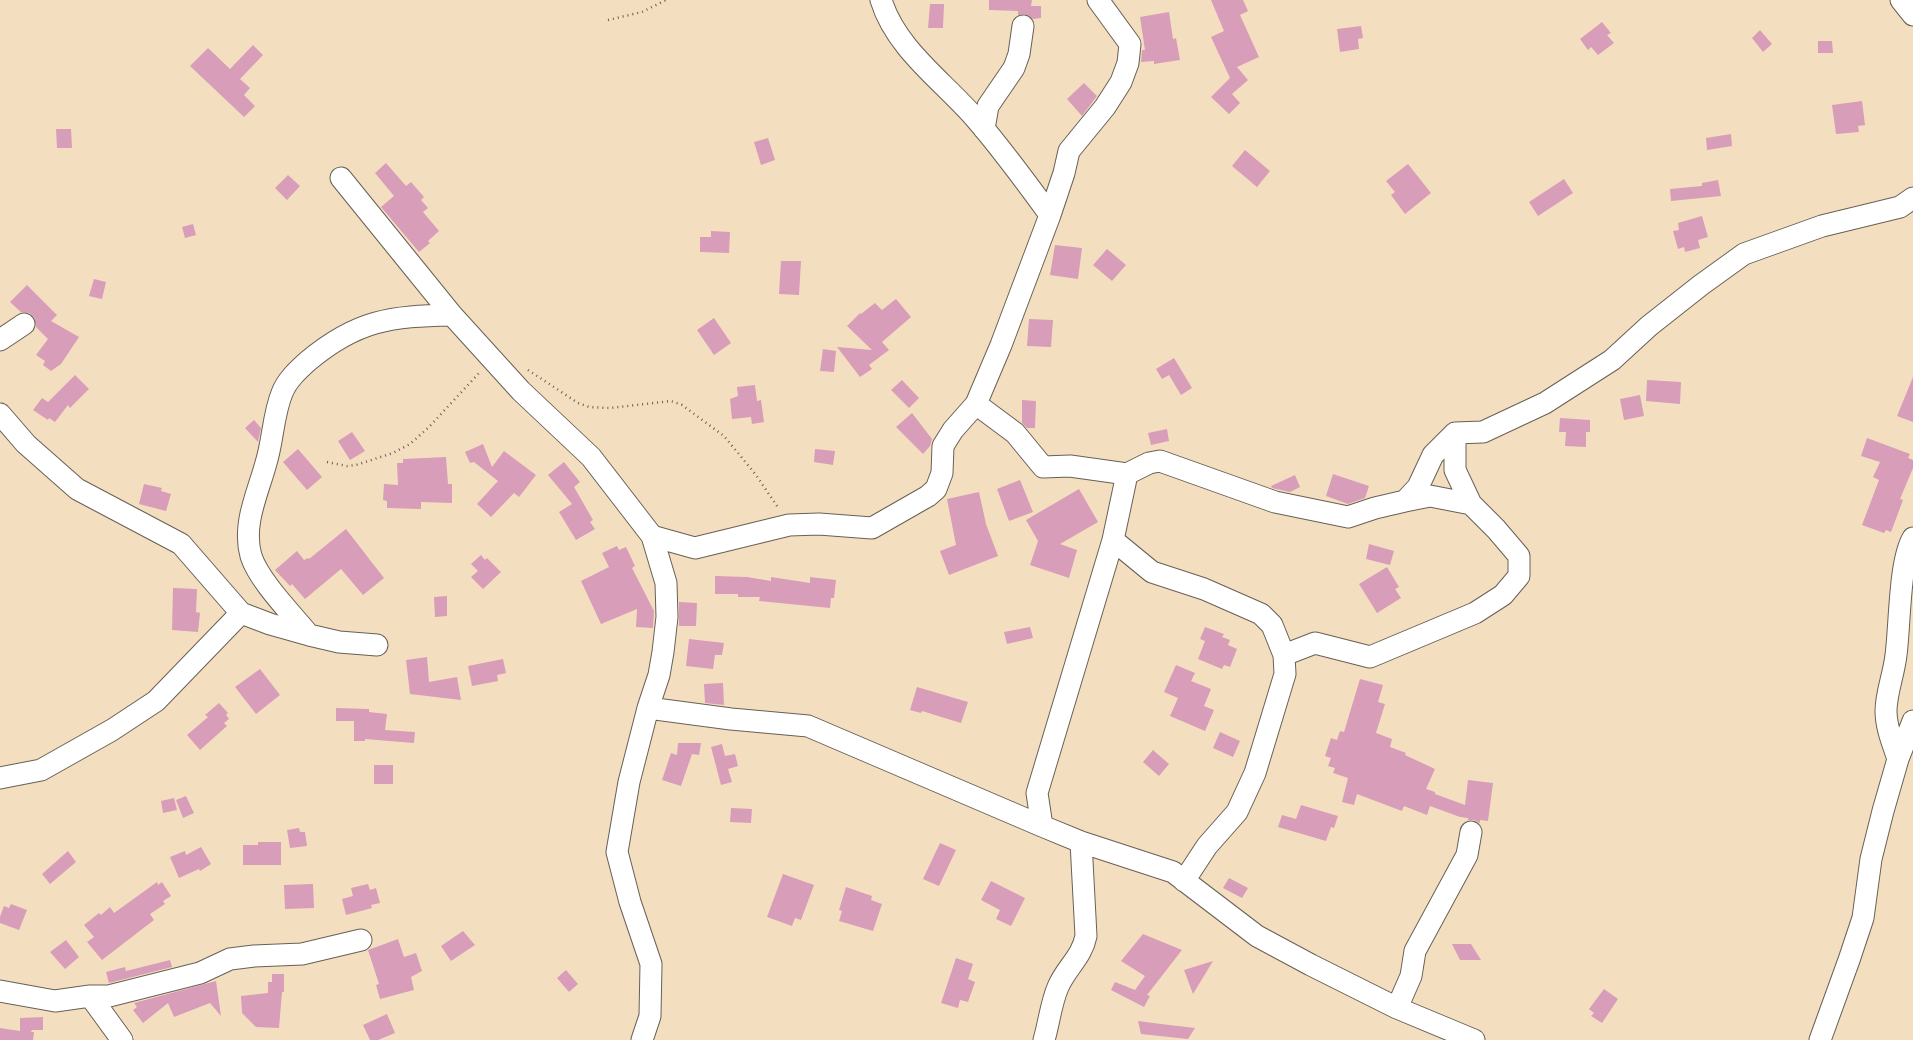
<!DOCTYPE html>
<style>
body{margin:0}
canvas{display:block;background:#f4dec0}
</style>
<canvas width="1913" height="1040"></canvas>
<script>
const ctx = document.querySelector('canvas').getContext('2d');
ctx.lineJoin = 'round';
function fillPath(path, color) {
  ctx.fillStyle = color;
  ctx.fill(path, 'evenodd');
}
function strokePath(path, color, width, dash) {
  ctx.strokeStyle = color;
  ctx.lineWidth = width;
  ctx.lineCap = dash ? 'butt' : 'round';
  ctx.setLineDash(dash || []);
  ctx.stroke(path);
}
fillPath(new Path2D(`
 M989 0H1032L1031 6H1041V18L1033 19 1025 14 1018 15V11L989 10Z
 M1211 0H1243L1248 11 1240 15 1259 57 1237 67 1248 80 1232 94 1240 103 1229 114 1211 97 1230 78 1211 37 1224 31Z
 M930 4H944L943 28H928Z
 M1169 12 1173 39 1176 38 1180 60 1154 64V61L1141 62 1142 50H1145L1140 17Z
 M1602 22 1611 33 1607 35 1614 43 1598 55 1591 47 1588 50 1580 39Z
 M1361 26 1363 38 1358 39 1359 49 1340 52 1337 29Z
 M1760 30 1772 44 1763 52 1752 38Z
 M1818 41H1832L1833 53H1818Z
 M253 45 263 55 240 79 250 88 244 95 255 106 244 117 190 66 208 48 230 69Z
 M1084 83 1097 96 1082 116 1067 99Z
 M1862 101 1865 125 1858 126 1859 132 1836 134 1832 105Z
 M56 129H71L72 148H57Z
 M1731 134 1732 146 1707 150 1706 138Z
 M768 138 775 160 761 165 754 142Z
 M1245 150 1270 171 1257 187 1232 166Z
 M386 163 406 186 411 182 424 197 421 200 428 208 423 212 439 231 428 241 430 243 419 252 381 207 394 196 375 173Z
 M1408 164 1431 193 1405 214 1391 195 1395 192 1386 181Z
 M288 175 300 186 287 200 275 188Z
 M1564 179 1573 193 1538 216 1529 202Z
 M1718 180 1721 196 1671 201 1670 189 1702 186V183Z
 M1702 216 1708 237 1698 240 1700 248 1685 252 1684 247 1678 249 1673 231 1679 230 1678 223Z
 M193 224 196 235 185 238 182 227Z
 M711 231 730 232 729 253 700 252V237H711Z
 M1055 245 1082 248 1078 279 1050 275Z
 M1107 249 1126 265 1112 281 1093 265Z
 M781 261H801L799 295 779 294Z
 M94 279 106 282 102 299 89 296Z
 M27 285 57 315 51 321 79 337 61 364 51 371 43 365 45 361 36 355 48 339 36 327 34 317 29 313 21 312 10 302Z
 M896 299 911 317 882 342 889 350 869 365 872 369 860 377 837 347 872 350 847 326 860 313 861 314 875 303 882 310Z
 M714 318 731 343 714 355 697 330Z
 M1029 319 1053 320 1051 347 1027 346Z
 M823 349 836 351 834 372 820 371Z
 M1174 358 1192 388 1181 395 1169 375 1162 379 1156 369Z
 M75 375 89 389 70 408 68 405 55 422 49 418 48 420 33 410 42 398 48 402Z
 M1913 377V422L1897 416Z
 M902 380 919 398 909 408 891 390Z
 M1647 380 1681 382 1680 404 1646 401Z
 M755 385 757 401 761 400 764 422 752 424 751 417 732 419 730 399 738 396 737 387Z
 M1640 395 1644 416 1624 420 1620 399Z
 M1022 400 1036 401 1035 428H1027L1022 423Z
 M912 413 932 439 930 446 923 454 896 427Z
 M1560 418 1590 420V432H1586V447L1565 446 1566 432H1559Z
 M254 420 261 428 258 442 245 428Z
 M1167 429 1169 441 1151 445 1148 433Z
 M352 432 365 451 350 460 338 441Z
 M1867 438 1910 454 1908 458 1913 460V468L1900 499 1903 500 1891 532 1886 530 1884 533 1862 525 1879 480 1873 477 1880 462 1861 456Z
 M483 444 492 467 504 451 536 475 519 497 514 493 491 517 477 504 498 481 474 462 470 463 465 452Z
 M298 449 322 477 307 490 283 462Z
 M815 449 835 451 833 465 814 462Z
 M446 457 448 484H452V503L421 502V509L387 508V501L383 500 384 484 398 485 397 463H403V459Z
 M564 462 580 482 574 487 593 520 590 522 595 529 576 540 559 512 572 504 548 475Z
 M1333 474 1369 486 1365 498 1348 504 1326 496Z
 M1295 475 1300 487 1290 492 1272 488 1271 486Z
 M1020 480 1033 512 1009 521 997 489Z
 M144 484 162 488 161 491 171 494 166 511 139 504Z
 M1079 489 1098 522 1060 544 1077 550 1069 578 1030 565 1038 541 1026 520Z
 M979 492 986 524 998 556 949 575 940 551 956 545 947 499Z
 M346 529 384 578 363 595 341 569 305 599 292 584 290 586 275 570 297 551 304 560 308 558 309 559Z
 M1369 544 1394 551 1390 565 1366 559Z
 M617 546 619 550 626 547 635 566 632 568 654 611 653 628 636 627 637 609 601 624 581 581 609 567 602 553Z
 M481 555 485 560 487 558 501 572 483 589 471 577 478 571 471 564Z
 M1387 567 1399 587 1395 589 1401 598 1377 613 1359 584Z
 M715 576 747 577 771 581V577L810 583V577L836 580 834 598H831L830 608 759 601 760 597H738V594H715Z
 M173 588 197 589 196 612 200 613 198 632 172 630Z
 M447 596V616L435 617 434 597Z
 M679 602 697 603 696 626H679Z
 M1030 627 1033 638 1007 644 1004 632Z
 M1205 627 1224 634 1222 637 1230 640 1228 645 1237 649 1230 667 1224 665 1222 669 1198 659 1205 641 1200 639Z
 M689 639 724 643 722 655H715L713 669 686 666Z
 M427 657 429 682 457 677 461 700 410 694 406 660Z
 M503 659 506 673 497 675 498 681 472 686 468 666Z
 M1176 665 1195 673 1191 681 1211 689 1204 706 1214 710 1205 731 1170 716 1178 698 1164 692Z
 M260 669 280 695 256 714 235 687Z
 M1360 679 1383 685 1378 702 1385 704 1376 733 1392 739 1390 747 1406 753 1405 755 1435 769 1426 789 1435 792V794L1465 805 1468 780 1493 783 1488 821 1480 820V823L1474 820H1468V818L1460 817 1430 806 1427 815 1404 806 1402 811 1357 794 1354 805 1342 802 1348 778 1333 773 1335 768 1328 766 1331 758 1325 756 1331 738 1337 740 1340 731 1344 732Z
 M723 683 724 705 705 703 704 684Z
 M917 687 968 702 961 723 922 711 921 713 910 710Z
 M219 703 228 713 226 715 229 719 224 723 227 726 200 750 187 735 208 717 205 715Z
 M336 708 369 709V712L387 714 385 730 415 732 414 743 365 739V741H354V721H336Z
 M1220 732 1240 741 1233 757 1213 748Z
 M678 743H701L699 755 692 754 681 786 662 780 671 753 677 755Z
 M722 744 725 756 735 754 738 766 728 769 732 782 721 785 711 747Z
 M1153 750 1169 764 1159 776 1143 762Z
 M374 765H393V784H374Z
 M186 796 194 813 183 818 176 800Z
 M174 798 177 810 163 813 161 801Z
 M1301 805 1338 816 1334 828 1331 827 1326 841 1278 827 1282 815 1296 819Z
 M731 808 752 809 751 823 730 822Z
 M299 828 300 832H305L307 846 290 848 287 830Z
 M258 842H281V865H243V845H258Z
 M940 843 956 850 939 886 923 879Z
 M201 847 211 864 200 871 199 869 179 878 170 857 185 851 186 855Z
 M68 851 76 862 50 884 42 874Z
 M783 874 814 885 801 920 795 918 792 926 767 917Z
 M1229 878 1248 888 1242 898 1223 888Z
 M991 881 1025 898 1011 926 996 919 1000 910 981 900Z
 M157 882 158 885 162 882 171 896 163 901 165 904 150 914 154 920 102 960 87 942 94 937 84 925 99 913 101 915 110 907 114 913Z
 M313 884 314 908 285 909 284 885Z
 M368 884 370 890 376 888 380 903 371 905 372 908 346 915 342 899 353 896 351 888Z
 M846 887 872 896 871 900 882 904 873 931 839 921 842 911 839 910Z
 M11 904 27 910 19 930 0 923V917L4 906 9 908Z
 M463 931 475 945 451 961 441 946Z
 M1143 934 1182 950 1147 995 1150 996 1144 1007 1111 990 1115 982 1135 990 1145 976 1121 961Z
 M398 939 404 957 416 953 422 971 411 977 414 990 380 999 376 985 379 984 368 950Z
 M66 940 79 957 65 969 50 952Z
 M1452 944H1471L1481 960H1460Z
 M956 958 973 964 968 979 975 982 968 1002 960 1000 958 1008 941 1003Z
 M170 960 172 967 109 983 106 972 125 967 126 971Z
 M1213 961 1193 994 1184 970Z
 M566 970 578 984 569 992 557 978Z
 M272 974H284V992H282L279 1028 256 1027 242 1013 241 996 268 993V982H272Z
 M216 981 221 1016 210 1003 174 1017 168 1003 143 1023 133 1010 137 1007 134 1003Z
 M1604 989 1618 999 1602 1023 1591 1016 1594 1013 1589 1009Z
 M387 1014 395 1033 378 1040H370L363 1025Z
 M43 1017V1030H32L31 1032H34L33 1040H0V1028L20 1031V1018Z
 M1138 1021 1161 1024 1195 1028 1188 1039 1141 1034Z`), '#d89db9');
const minor = new Path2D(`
 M881 0C896 49 943 81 975 118 1002 149 1026 182 1050 215
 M1901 0 1913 15
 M984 129 988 106 1014 68 1019 54 1023 26
 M341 178 452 315 521 391 591 457 652 536 666 583 667 617 663 652 659 675 648 708 629 782 617 852 630 902 651 964 650 1016 642 1040
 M0 340 24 324
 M976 404 1015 433 1043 467 1070 466 1127 474 1113 540 1152 572 1204 589 1261 614 1272 625 1284 655 1285 674 1255 773 1237 812 1207 846 1184 881
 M0 414 26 444 77 489 181 544 241 613 270 624 309 635 339 642 377 645
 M1127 474 1149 463 1160 461 1275 502 1348 517 1375 508 1405 501 1418 487 1433 455 1455 433 1483 432 1545 403 1612 360 1649 326 1701 285 1744 254 1822 226 1900 207 1913 198
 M1405 501 1430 496 1471 504
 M652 536 695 548 789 525 819 524 872 528 928 496 936 489 942 473 943 446 953 430 976 404 1001 345 1050 215 1064 173 1069 151 1105 107 1121 82 1128 63 1130 44 1098 0
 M309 635C292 614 259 581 251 556 242 524 258 493 266 463 273 441 273 415 282 393 287 380 298 370 308 361 357 320 391 316 452 315
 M1284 655 1315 643 1370 657 1475 613 1503 595 1519 576V556L1496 529 1471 504 1455 470V433
 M648 708 731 719 808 726 1042 826 1081 842 1173 872 1257 936 1311 965 1397 1008 1474 1040
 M1898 759C1893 744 1886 728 1886 711 1886 693 1894 674 1896 655 1900 626 1899 561 1913 538
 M0 778 41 770 112 730 156 701 241 613
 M1042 826 1037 793 1113 540
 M0 991 55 1001 90 996 122 1040
 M90 996H109L200 973 230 959 254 956 302 954 361 940
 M1397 1008 1411 976 1415 951 1467 855 1471 832
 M1044 1040C1049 1023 1051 1003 1058 987 1066 968 1082 957 1086 936L1081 842
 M1820 1040 1849 960 1863 918 1871 859 1883 811 1898 759 1913 721`);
strokePath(minor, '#686055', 23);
strokePath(new Path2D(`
 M608 20 642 12 666 0
 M528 370 578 403 589 407 610 408 671 401 682 405 724 436 756 475 779 509
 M327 462 347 466 356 465 393 453 410 444 429 427 480 372`), '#686055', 2.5, [1, 4]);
strokePath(minor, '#fff', 21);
</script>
